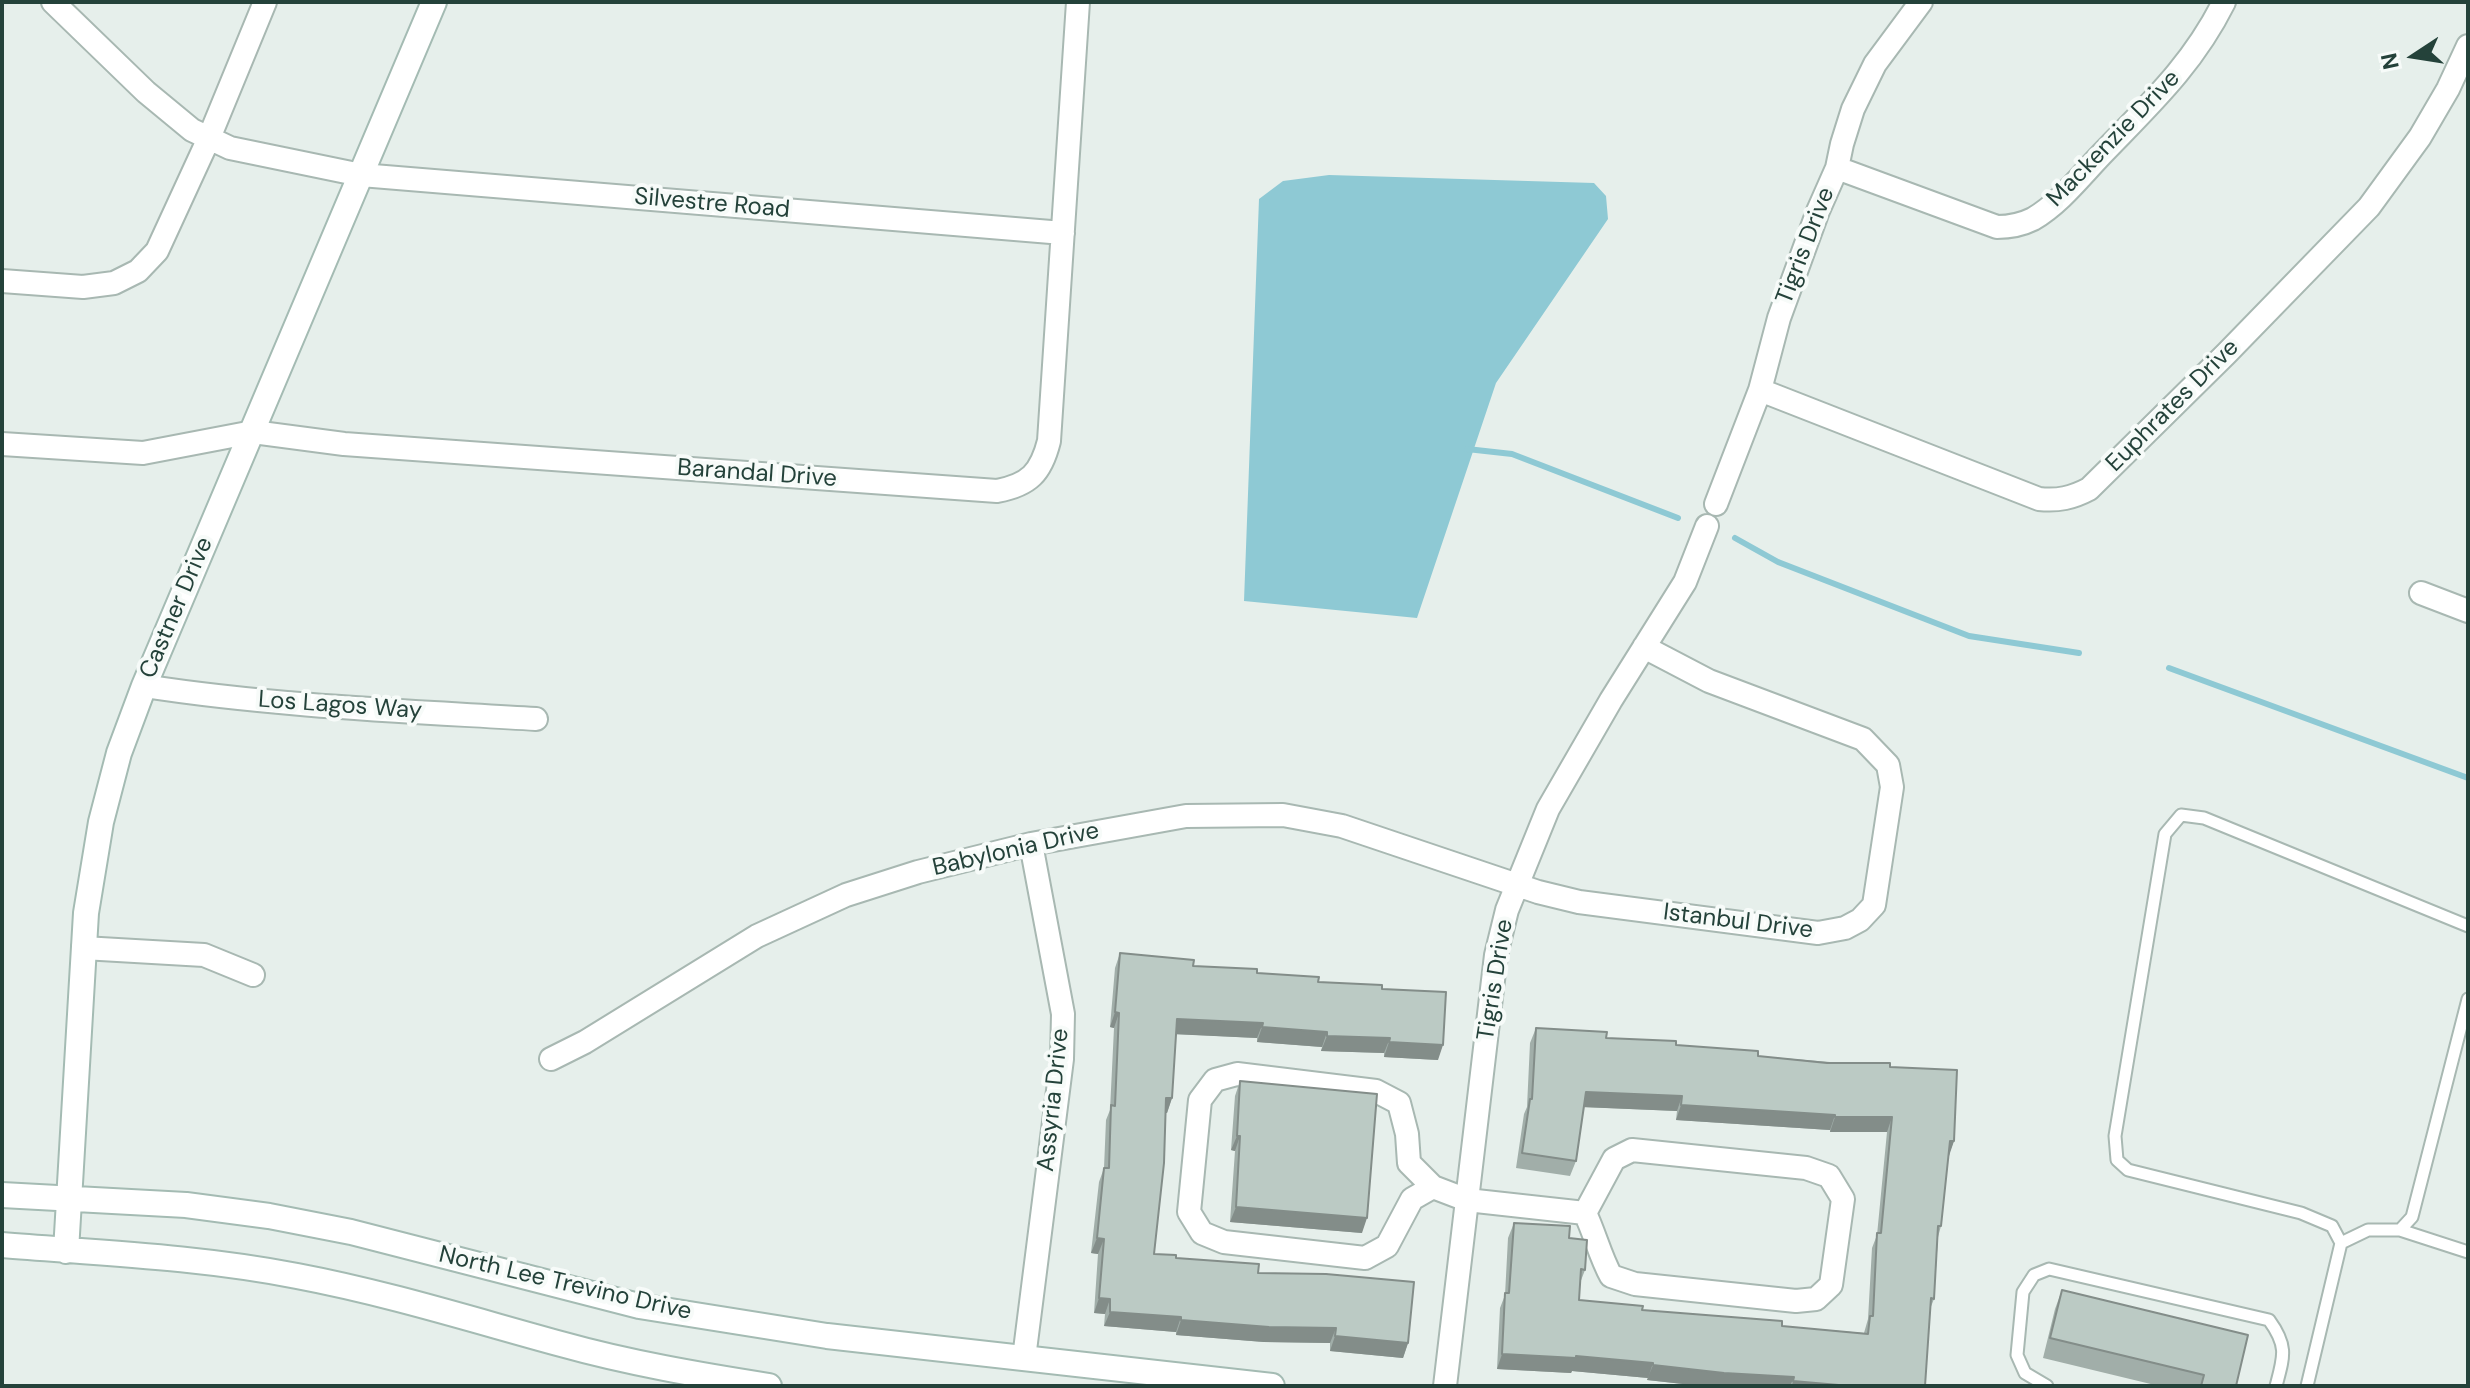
<!DOCTYPE html>
<style>
body{margin:0}
#map{position:relative;width:2470px;height:1388px;overflow:hidden;background:#e6efeb;font-family:"DM Sans",sans-serif}
canvas{display:block}
.frame{position:absolute;inset:0;border:4px solid #24423a;pointer-events:none}
.north{position:absolute;left:2374px;top:16px;width:80px;height:80px;-webkit-text-stroke:6px #f7fbf9;paint-order:stroke;rotate:258deg;font-size:22px;font-weight:700;line-height:32px;text-align:center;color:#24423a}
.north::after{content:'';display:block;margin:auto;width:28px;height:36px;background:#24423a;clip-path:polygon(50% 0,100% 100%,50% 72%,0 100%)}
</style>
<div id="map">
<canvas width="2470" height="1388"></canvas>
<div class="frame"></div>
<div class="north">N</div>
</div>
<script>
const ctx = document.querySelector('canvas').getContext('2d');
ctx.lineJoin = 'round';
function fillPath(path, color) {
  ctx.fillStyle = color;
  ctx.fill(path, 'evenodd');
}
function strokePath(path, color, width, dash) {
  ctx.strokeStyle = color;
  ctx.lineWidth = width;
  ctx.lineCap = dash ? 'butt' : 'round';
  ctx.setLineDash(dash || []);
  ctx.stroke(path);
}
function drawText(font, color, halo, rows, align = 'center') {
  ctx.font = font + ' "DM Sans",sans-serif';
  ctx.lineWidth = 8;
  ctx.setLineDash([]);
  ctx.textBaseline = 'middle';
  ctx.strokeStyle = halo;
  ctx.fillStyle = color;
  for (const [text, x, y, turn = 0] of rows) {
    ctx.save();
    ctx.translate(x, y);
    ctx.rotate((+turn || 0) * Math.PI / 180);
    ctx.textAlign = isNaN(turn) ? turn : align;
    if (halo) ctx.strokeText(text, 0, 0);
    ctx.fillText(text, 0, 0);
    ctx.restore();
  }
}
fillPath(new Path2D(`
 M1329 175 1594 183 1606 196 1608 219 1496 383 1417 618 1244 601 1259 199 1283 181Z`), '#8ec9d4');
strokePath(new Path2D(`
 M1467 449 1512 454 1678 518
 M1735 538 1778 562 1969 636 2079 653
 M2169 668 2468 778`), '#8ec9d4', 6);
const lane = new Path2D(`
 M2400 1230 2468 1252
 M2341 1243 2368 1230H2400L2412 1217 2468 999
 M2047 1386 2025 1373 2017 1355 2023 1292 2034 1275 2049 1269 2269 1320C2288 1346 2284 1356 2276 1386
 M2307 1386 2341 1243 2332 1226 2301 1213 2128 1170 2117 1160 2115 1136 2165 834 2181 815 2204 818 2468 926`);
const street = new Path2D(`
 M53 2 146 92 192 130 230 148 361 175 1063 233
 M1837 168 1997 227C2010 227 2021 225 2033 219 2059 204 2080 177 2101 155 2149 105 2192 66 2224 2
 M2 281 83 287 114 283 138 271 157 251 209 138 265 2
 M1760 390 2039 499C2058 501 2072 498 2089 489L2226 354 2369 207 2420 137 2448 89 2468 46
 M2 444 143 453 253 432 344 444 997 491C1029 485 1041 473 1049 441L1078 2
 M1716 504 1760 390 1779 318 1818 211 1837 168 1842 144 1853 109 1875 64 1921 2
 M2421 593 2468 611
 M144 686C273 706 405 711 536 719
 M83 948 204 955 253 975
 M551 1059 585 1042 757 936 846 895 918 872 1031 844 1186 816 1283 815 1342 826 1538 892 1579 902 1818 933 1845 928 1860 920 1874 905 1892 787 1888 765 1863 739 1709 681 1644 647
 M1433 1187 1412 1199 1387 1246 1365 1258 1224 1242 1202 1233 1189 1212 1200 1100 1215 1080 1237 1074 1376 1091 1399 1103 1407 1134 1409 1163 1433 1187 1467 1200 1585 1213C1595 1234 1600 1256 1611 1276L1635 1284 1796 1301 1816 1299 1831 1285 1843 1199 1829 1176 1806 1168 1632 1150 1614 1159 1585 1213
 M1024 1358 1062 1059 1063 1014 1031 844
 M1445 1386 1496 955 1507 910 1548 809 1611 700 1685 582 1707 526`);
const secondary = new Path2D(`
 M2 1195 186 1205 269 1216 351 1232 639 1306 827 1336 1272 1386
 M2 1245C100 1253 200 1257 297 1276 387 1293 473 1320 561 1344 629 1363 699 1375 769 1386
 M66 1251 86 913 101 822 119 753 144 686 434 2`);
strokePath(lane, '#a8b8b2', 15);
strokePath(street, '#a8b8b2', 26);
strokePath(secondary, '#a4bbb3', 28);
strokePath(lane, '#fff', 11);
strokePath(street, '#fff', 22);
strokePath(secondary, '#fff', 24);
fillPath(new Path2D(`
 M1120 953 1193 966 1257 973 1318 982 1382 989 1438 1060 1384 1057V1053L1321 1051 1322 1047 1257 1042V1038L1176 1034 1172 1098 1167 1113H1166L1154 1254 1258 1273 1408 1343 1403 1358 1330 1351V1343L1264 1342 1176 1335V1332L1104 1326 1105 1314 1094 1313 1098 1254 1091 1253 1099 1182 1104 1168 1106 1120 1110 1110 1114 1028 1110 1027 1115 968Z
 M1536 1028 1606 1038 1676 1045 1758 1056 1890 1067 1954 1141 1948 1156 1941 1226 1938 1237 1934 1299 1930 1309 1925 1386H1701L1647 1380 1648 1378 1572 1371 1571 1373 1497 1369 1500 1308 1505 1295 1508 1238 1514 1223 1569 1238 1585 1270 1580 1283 1579 1300 1642 1310 1782 1326 1864 1333 1868 1319 1872 1248 1877 1235 1887 1132H1830V1130L1676 1120 1677 1111 1584 1107 1576 1161 1570 1176 1516 1168 1524 1114 1527 1107 1530 1043Z
 M1240 1081 1362 1233 1230 1222 1235 1151 1231 1150 1235 1096Z
 M2062 1290 2236 1386H2159L2043 1358 2055 1309Z`), '#a1aea9');
fillPath(new Path2D(`
 M1115 1012 1119 1013 1114 1028 1110 1027Z
 M1177 1019 1263 1023 1257 1038 1171 1034Z
 M1262 1027 1327 1032 1322 1047 1257 1042Z
 M1327 1036 1390 1038 1384 1053 1321 1051Z
 M1389 1042 1443 1045 1438 1060 1384 1057Z
 M1586 1092 1682 1096 1677 1111 1581 1107Z
 M1166 1098H1172L1167 1113 1161 1112Z
 M1681 1105 1835 1115 1830 1130 1676 1120Z
 M1835 1117H1892L1887 1132H1830Z
 M1237 1136H1240L1235 1151 1231 1150Z
 M1950 1141H1954L1949 1156H1944Z
 M1236 1207 1367 1218 1362 1233 1230 1222Z
 M1097 1238 1104 1239 1098 1254 1091 1253Z
 M1099 1298 1110 1299 1105 1314 1094 1313Z
 M1110 1312 1181 1317 1176 1332 1104 1326Z
 M1181 1320 1336 1328 1330 1343 1264 1342 1176 1335Z
 M1335 1336 1408 1343 1403 1358 1330 1351Z
 M1502 1354 1576 1356 1653 1363 1648 1378 1572 1371 1571 1373 1497 1369Z
 M1653 1365 1794 1377 1790 1386H1701L1647 1380Z
 M1793 1381 1850 1386H1792Z`), '#838d89');
const building = new Path2D(`
 M1120 953 1194 960 1193 966 1257 969V973L1319 977 1318 982 1382 985V989L1446 992 1443 1045 1389 1042 1390 1038 1327 1036V1032L1262 1027 1263 1023 1177 1019 1172 1098H1166L1164 1163 1154 1254 1176 1255V1258L1259 1264 1258 1273 1326 1274 1414 1282 1408 1343 1335 1336 1336 1328 1269 1327 1181 1320V1317L1110 1312V1299L1099 1298 1104 1239 1097 1238 1104 1168H1109L1111 1105 1115 1106 1119 1013 1115 1012Z
 M1536 1028 1607 1032 1606 1038 1676 1041V1045L1758 1051V1056L1827 1063H1890V1067L1957 1070 1954 1141H1950L1941 1226H1938L1934 1299 1931 1298 1925 1386H1850L1793 1381 1794 1377 1724 1373 1653 1365V1363L1576 1356V1358L1502 1354 1505 1293H1509L1514 1223 1570 1226 1569 1238 1587 1240 1585 1270 1581 1269 1579 1300 1643 1306 1642 1310 1782 1321V1326L1868 1334 1870 1316H1873L1877 1233H1881L1892 1117H1835V1115L1681 1105 1682 1096 1586 1092 1576 1161 1522 1153 1530 1099H1532Z
 M1240 1081 1377 1094 1367 1218 1236 1207 1240 1136H1237Z
 M2062 1290 2248 1335 2236 1386H2201L2204 1375 2050 1338Z`);
fillPath(building, '#bbcac4');
strokePath(building, '#838d89', 2);
drawText('24px', '#24423a', '#f7fbf9', [
 ["Mackenzie Drive",2114,139,-46],
 ["Silvestre Road",712,204,5],
 ["Tigris Drive",1806,246,-69],
 ["Euphrates Drive",2173,406,-45],
 ["Barandal Drive",757,474,4],
 ["Castner Drive",177,608,-67],
 ["Los Lagos Way",340,706,4],
 ["Babylonia Drive",1016,850,-13],
 ["Istanbul Drive",1738,922,7],
 ["Tigris Drive",1496,980,-81],
 ["Assyria Drive",1054,1100,-84],
 ["North Lee Trevino Drive",565,1284,13]
]);
</script>
